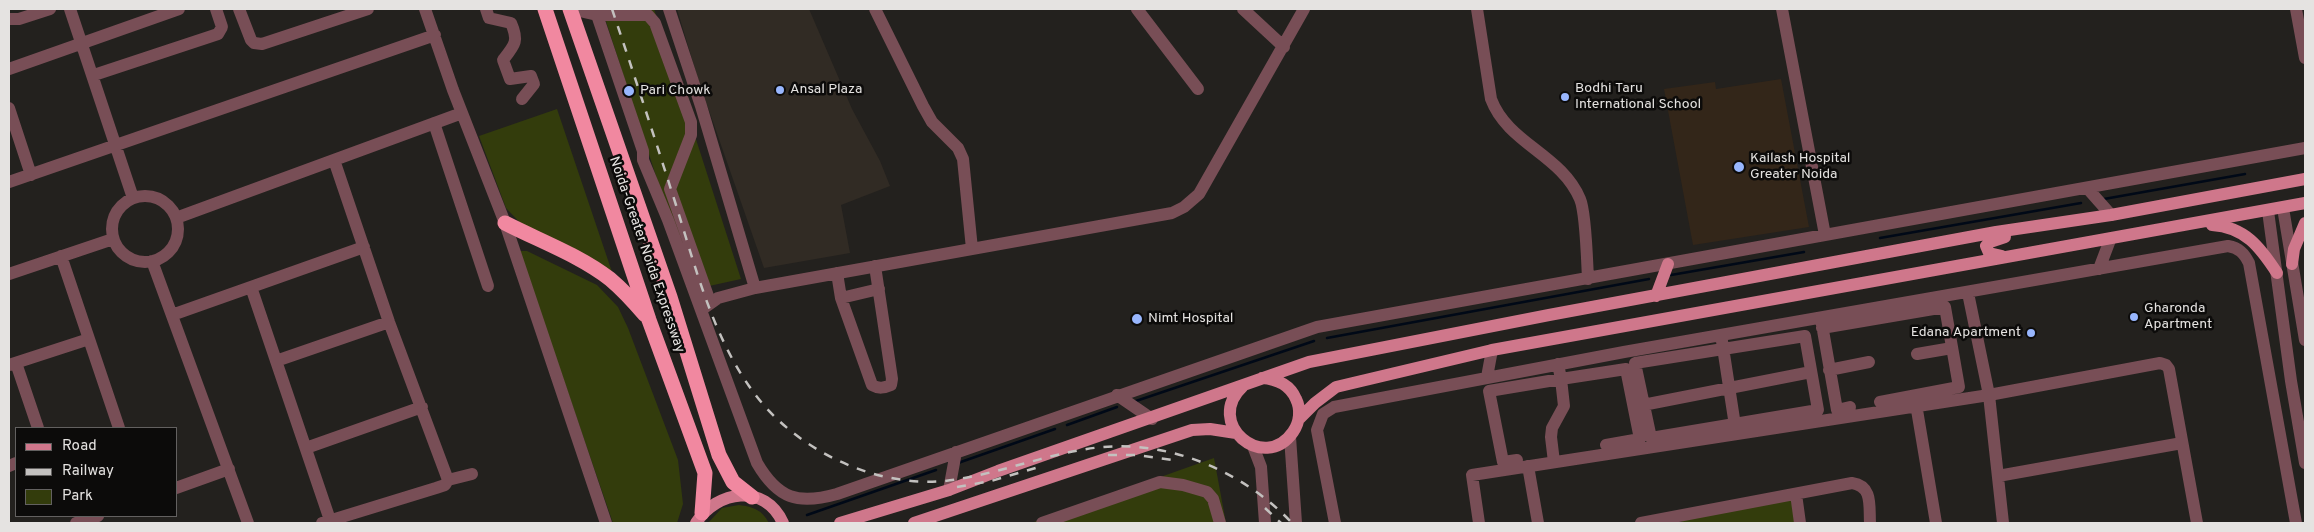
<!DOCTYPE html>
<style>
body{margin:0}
#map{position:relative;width:2314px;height:532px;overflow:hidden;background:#23211e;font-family:Overpass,sans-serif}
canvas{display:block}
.frame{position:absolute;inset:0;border:10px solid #e5e3e1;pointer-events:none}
.legend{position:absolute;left:15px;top:427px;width:162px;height:90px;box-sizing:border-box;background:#0c0b0a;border:1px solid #636160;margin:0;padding:6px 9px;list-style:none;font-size:15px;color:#e5e3e1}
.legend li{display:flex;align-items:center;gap:10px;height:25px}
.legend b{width:25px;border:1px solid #636160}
</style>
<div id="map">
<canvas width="2314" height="532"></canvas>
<div class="frame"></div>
<ul class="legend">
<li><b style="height:6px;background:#cf778b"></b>Road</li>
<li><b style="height:6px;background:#c3c1bf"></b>Railway</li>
<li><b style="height:14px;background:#333c0c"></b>Park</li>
</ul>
</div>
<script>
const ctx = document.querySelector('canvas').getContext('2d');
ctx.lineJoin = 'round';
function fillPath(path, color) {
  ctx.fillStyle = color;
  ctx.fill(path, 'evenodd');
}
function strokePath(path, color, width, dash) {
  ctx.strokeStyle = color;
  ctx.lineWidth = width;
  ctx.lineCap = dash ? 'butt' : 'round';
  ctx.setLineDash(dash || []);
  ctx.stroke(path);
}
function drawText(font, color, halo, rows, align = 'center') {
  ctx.font = font + ' Overpass,sans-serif';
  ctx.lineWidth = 5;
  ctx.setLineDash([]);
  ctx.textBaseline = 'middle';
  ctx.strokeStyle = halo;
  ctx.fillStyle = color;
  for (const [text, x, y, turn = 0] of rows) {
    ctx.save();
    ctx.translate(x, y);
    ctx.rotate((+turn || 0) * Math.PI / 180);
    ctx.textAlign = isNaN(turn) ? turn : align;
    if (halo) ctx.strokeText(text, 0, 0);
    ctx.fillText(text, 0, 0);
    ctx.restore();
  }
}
fillPath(new Path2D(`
 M677 9H809L852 109 880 161 890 186 841 205 850 253 764 268 698 79Z`), '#312b24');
fillPath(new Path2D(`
 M1781 79 1809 227 1693 245 1664 89 1715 82 1716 89Z`), '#332619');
fillPath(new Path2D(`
 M602 9H654L741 279 700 288 689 278Z
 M557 109 612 272 527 230 506 208 479 136Z
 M519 251H527L597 285 618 307 628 328 678 460 683 504 677 523H613Z
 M1214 458 1226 523H1031Z
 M1791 499 1795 523H1682L1681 520Z
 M739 505C754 507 762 510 769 523H708L722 508Z`), '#333c0c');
strokePath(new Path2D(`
 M2104 199 2245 174
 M1880 238 2081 203
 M1671 275 1804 252
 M1327 338 1649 279
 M1136 401 1314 341
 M1067 425 1117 407
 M958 463 1055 429
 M807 515 936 470`), '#000917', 2.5);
strokePath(new Path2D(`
 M70 9 133 198
 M239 9 251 40 254 43 262 44 368 9
 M425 9 453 90 505 223 606 523
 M486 9 489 18 511 23C519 41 515 45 503 60L510 79 531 76 534 84 522 99
 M571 9 597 15 643 151V160L668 220 757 463C778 499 798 505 837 494L1317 327 2305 148
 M595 9 597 15H648L655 23 691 122V135L670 189 708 296
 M669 9 701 106 755 288
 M875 9 923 106 932 122 958 148 963 159 972 249
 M1137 9 1198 89
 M1243 9 1284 47
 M1477 9 1491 99C1508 144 1561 154 1580 199 1586 213 1587 261 1588 279
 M1782 9 1825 235
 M2296 9 2305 58
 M9 19H19L50 9
 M9 69 179 9
 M94 75 218 34 222 27 216 9
 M9 108 31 175
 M434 123 488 286
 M9 182 435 35
 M2088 189 2111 215
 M112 229a33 33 0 1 1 66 0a33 33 0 1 1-66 0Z
 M2283 208 2305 340
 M2268 211 2291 381 2305 463
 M176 218 462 113
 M61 256 119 428
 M152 261 248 523
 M2099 269 2110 240
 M837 273 841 298 872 385C879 389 884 388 891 385L892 379 875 266
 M9 274 113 239
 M251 287 330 520
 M1968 293 1989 395 2003 523
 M841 298 879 289
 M701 310 718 298 755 288 1172 213 1184 207 1199 194 1304 9
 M172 315 364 247
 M1821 319 1837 410 1850 407
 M1822 328 1945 307 1959 387 1880 402
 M1805 336 1818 410 1651 438 1635 363Z
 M1722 341 1736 432
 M1917 354 1952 348
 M276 361 389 322
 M16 363 38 428
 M1558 364 1561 379 1626 369 1640 439 1606 445
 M9 365 89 339
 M1829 370 1869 362
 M1487 377 1492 350
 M1117 395 1152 419
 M1916 404 1936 523
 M1643 405 1811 372
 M1290 437 1296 523
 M1253 446 1261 467 1265 523
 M306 448 422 407
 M1517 460 1503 462 1489 391 1561 379 1564 406 1552 428 1551 437 1554 462
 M9 466 16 463
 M1528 466 1538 523
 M1998 476 2182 443
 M448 480 472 474
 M176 488 229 469
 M949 490 956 452
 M1796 494 1800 523
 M76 523 98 516
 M322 523 436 488 445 485 448 480 389 322 334 160
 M1042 523 1160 482 1183 485 1207 492 1213 499 1220 523
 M1335 523 1317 430 1323 414 1334 407 1624 352 2228 246C2239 248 2244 253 2249 263L2296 523
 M1479 523 1472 475 1989 395 2160 363 2166 365 2169 369 2197 523
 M1641 523 1852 483C1873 486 1869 506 1870 523`), '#784e56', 12);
strokePath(new Path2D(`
 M2212 225C2245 227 2260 247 2277 273
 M2002 256 1989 253 1986 246 1990 242 2005 237
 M2292 264 2294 249 2305 223
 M1656 296 1668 264
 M1243 386C1203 423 1264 474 1293 432 1300 422 1301 409 1296 399 1290 385 1277 379 1262 378
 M1299 419 1315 403 1336 387 1492 350 2305 203
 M696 523C717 490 765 483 783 523
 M840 523 949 490 998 471 1309 362 1549 315 1996 232 2111 215 2305 179
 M914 523 1192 430 1210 429 1236 433`), '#cf778b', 12);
strokePath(new Path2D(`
 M545 9 649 320 705 473 702 513
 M570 9 670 297 719 455 733 482 752 497
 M505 223C540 241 579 255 610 279 623 290 634 302 645 315`), '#f188a0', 15);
strokePath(new Path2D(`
 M612 9C634 74 655 139 676 205 695 266 712 333 749 386 793 451 882 493 959 479 1007 471 1053 452 1102 447 1172 441 1244 472 1292 523
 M1108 455H1136L1172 460
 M957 487 991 481 1039 467
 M1265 508 1281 523`), '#c3c1bf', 2.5, [9, 9]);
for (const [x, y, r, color] of [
 [780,90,5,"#98b6fd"],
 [629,91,6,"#98b6fd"],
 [1565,97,5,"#98b6fd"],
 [1739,167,6,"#98b6fd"],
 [2134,317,5,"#98b6fd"],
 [1137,319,6,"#98b6fd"],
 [2031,333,5,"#98b6fd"]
]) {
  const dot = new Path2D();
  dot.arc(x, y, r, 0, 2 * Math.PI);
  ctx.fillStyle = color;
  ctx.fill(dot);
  strokePath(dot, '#0c0b0a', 2);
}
drawText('14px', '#e5e3e1', '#0c0b0a', [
 ["Bodhi Taru",1575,89],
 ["International School",1575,105],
 ["Ansal Plaza",790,90],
 ["Pari Chowk",640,91],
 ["Kailash Hospital",1750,159],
 ["Greater Noida",1750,175],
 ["Gharonda",2144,309],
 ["Apartment",2144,325],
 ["Nimt Hospital",1148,319],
 ["Edana Apartment",2021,333,"right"]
], 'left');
drawText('14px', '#e5e3e1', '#0c0b0a', [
 ["Noida-Greater Noida Expressway",646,255,71]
]);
</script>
